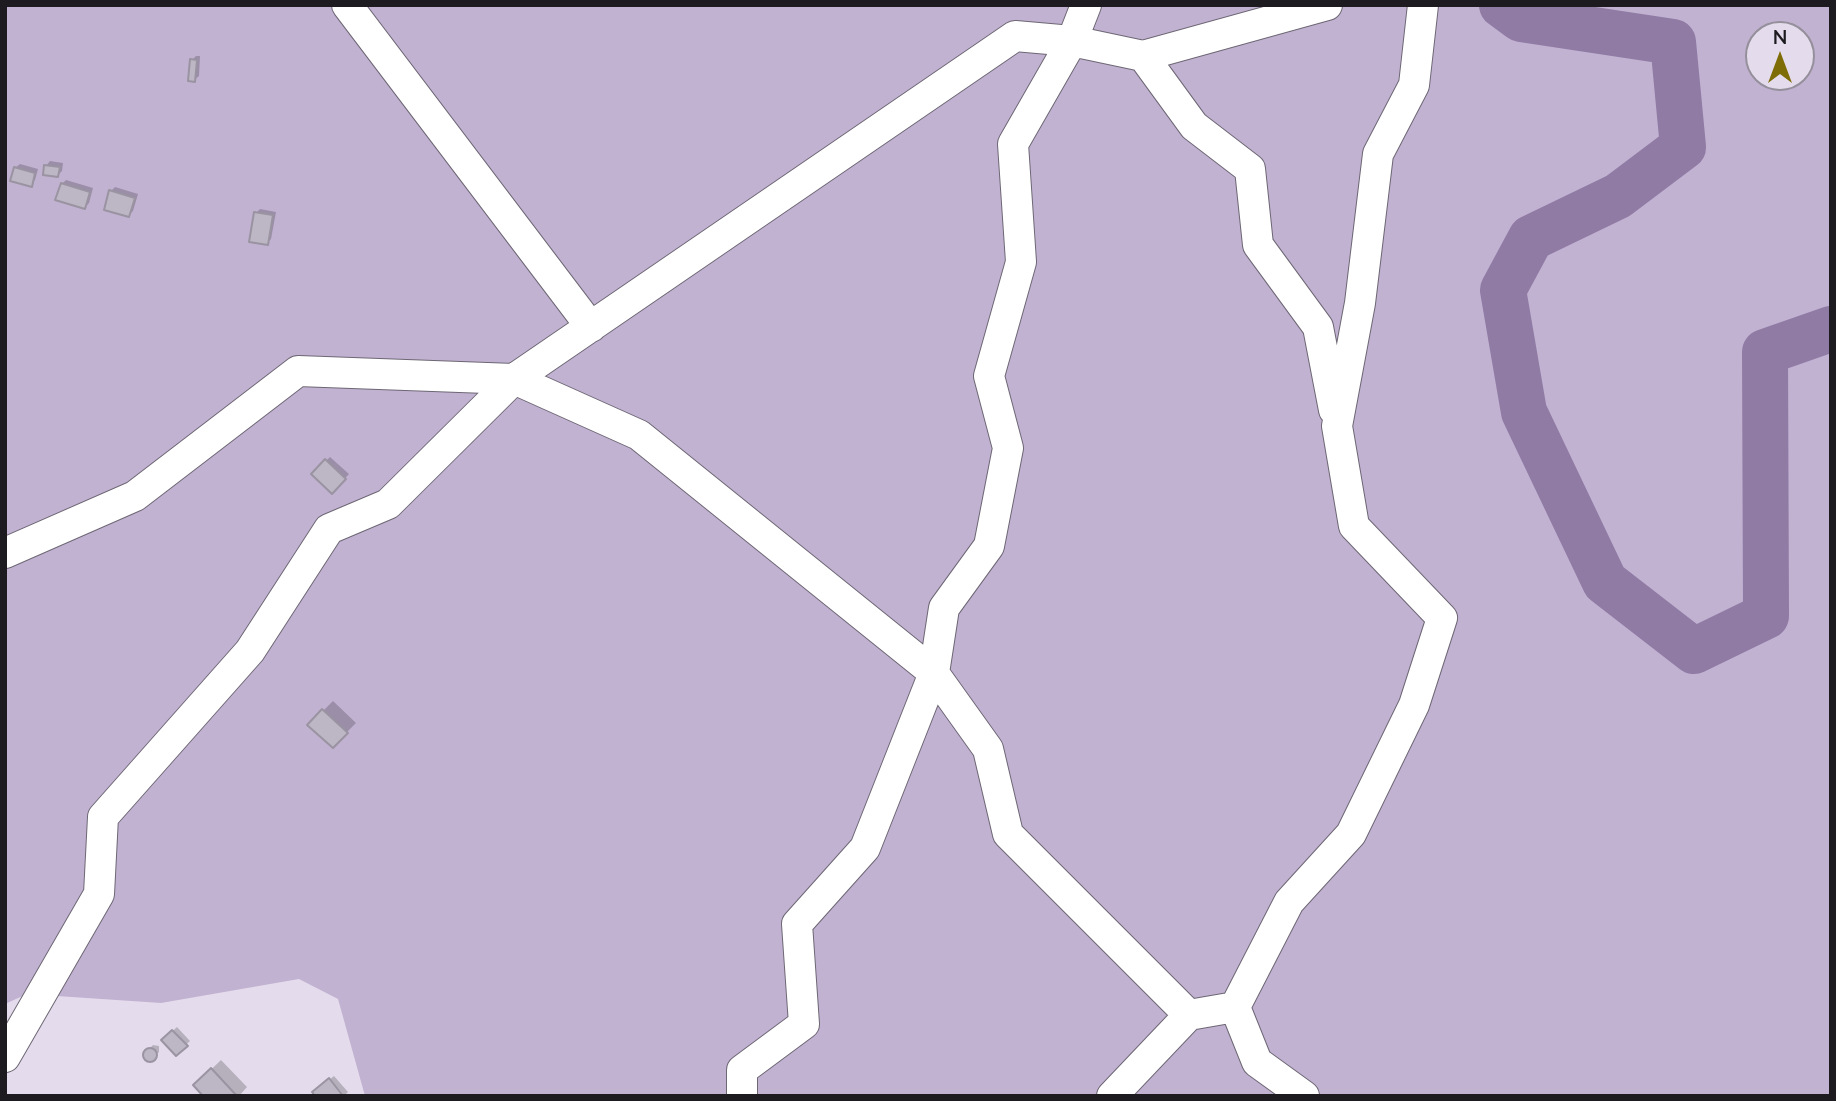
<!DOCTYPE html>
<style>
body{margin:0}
#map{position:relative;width:1836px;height:1101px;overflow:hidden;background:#e4dcec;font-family:Lato,sans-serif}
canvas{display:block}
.frame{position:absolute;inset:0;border:7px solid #1d1b20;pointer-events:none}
.north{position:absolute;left:1745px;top:21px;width:70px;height:70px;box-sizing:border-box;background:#e4dcec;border:2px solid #948f9a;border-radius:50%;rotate:0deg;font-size:19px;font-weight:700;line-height:28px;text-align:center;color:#1d1b20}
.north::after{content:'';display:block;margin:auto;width:24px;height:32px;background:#7e6c06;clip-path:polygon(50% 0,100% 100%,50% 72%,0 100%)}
</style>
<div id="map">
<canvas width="1836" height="1101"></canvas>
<div class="frame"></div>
<div class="north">N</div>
</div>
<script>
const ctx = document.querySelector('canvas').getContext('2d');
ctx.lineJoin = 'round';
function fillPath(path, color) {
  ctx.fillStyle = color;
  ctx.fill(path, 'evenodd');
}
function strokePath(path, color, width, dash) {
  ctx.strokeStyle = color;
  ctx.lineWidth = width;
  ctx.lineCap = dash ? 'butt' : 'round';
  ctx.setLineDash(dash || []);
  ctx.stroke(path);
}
fillPath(new Path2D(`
 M5 5H1831V1096H365L338 999 299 979 161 1003 27 994 5 1004ZM1759 35H1801V77H1759Z`), '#c2b2d2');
fillPath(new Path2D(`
 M196 56H200L199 76 194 80 192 60Z
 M50 161 63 163 62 171 58 175 46 166Z
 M20 164 38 169 35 180 31 185 15 168Z
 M66 180 93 188 89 203 85 207 62 184Z
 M115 187 138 194 133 211 129 215 111 191Z
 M260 209 276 212 271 239 267 243 256 213Z
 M330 457 349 474 332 492 313 474Z
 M333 701 356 723 333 746 310 724Z
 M177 1027 190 1041 176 1054 163 1040Z
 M153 1045 159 1046V1052L152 1059 146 1058V1052Z
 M221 1060 247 1087 239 1096H205L195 1085Z
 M334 1076 348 1092 344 1096H317L318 1088Z`), '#0003');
strokePath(new Path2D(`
 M1502 5 1521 19 1673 42 1683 147 1618 196 1531 238 1503 290 1524 412 1605 582 1694 651 1766 616 1765 352 1831 329`), '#907ba4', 46);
const building = new Path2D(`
 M190 59 197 60 195 82 188 81Z
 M44 165 60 167 58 177 43 175Z
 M14 167 35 173 32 187 10 181Z
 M61 183 90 192 85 209 55 200Z
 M109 190 135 198 129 217 104 210Z
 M254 212 273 215 268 245 249 242Z
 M325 459 346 479 332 494 311 474Z
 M322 709 348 733 333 748 307 725Z
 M172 1030 188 1046 176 1056 161 1040Z
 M143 1055a7 7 0 1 1 14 0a7 7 0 1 1-14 0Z
 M211 1068 237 1096H203L193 1085Z
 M329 1078 343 1096H315L312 1092Z`);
fillPath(building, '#bdb6c5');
strokePath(building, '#9a93a1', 2);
const minor = new Path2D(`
 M347 5 591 327
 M1143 56 1194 126 1250 169 1258 245 1318 327 1334 410
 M5 553 135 496 298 371 514 379 639 435 933 672 988 749 1008 834 1189 1015
 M5 1057 99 894 103 817 250 651 329 529 388 504 514 379 1015 36 1072 41 1143 56 1327 5
 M742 1096V1070L804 1024 797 924 865 848 934 673 944 608 989 546 1008 448 989 376 1021 262 1013 144 1072 41 1086 5
 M1112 1096 1189 1015 1235 1007
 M1304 1096 1257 1062 1235 1007 1289 902 1351 834 1414 705 1442 618 1354 526 1337 426 1360 303 1378 154 1414 85 1423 5`);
strokePath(minor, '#6d6774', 32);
strokePath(minor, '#fff', 30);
</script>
